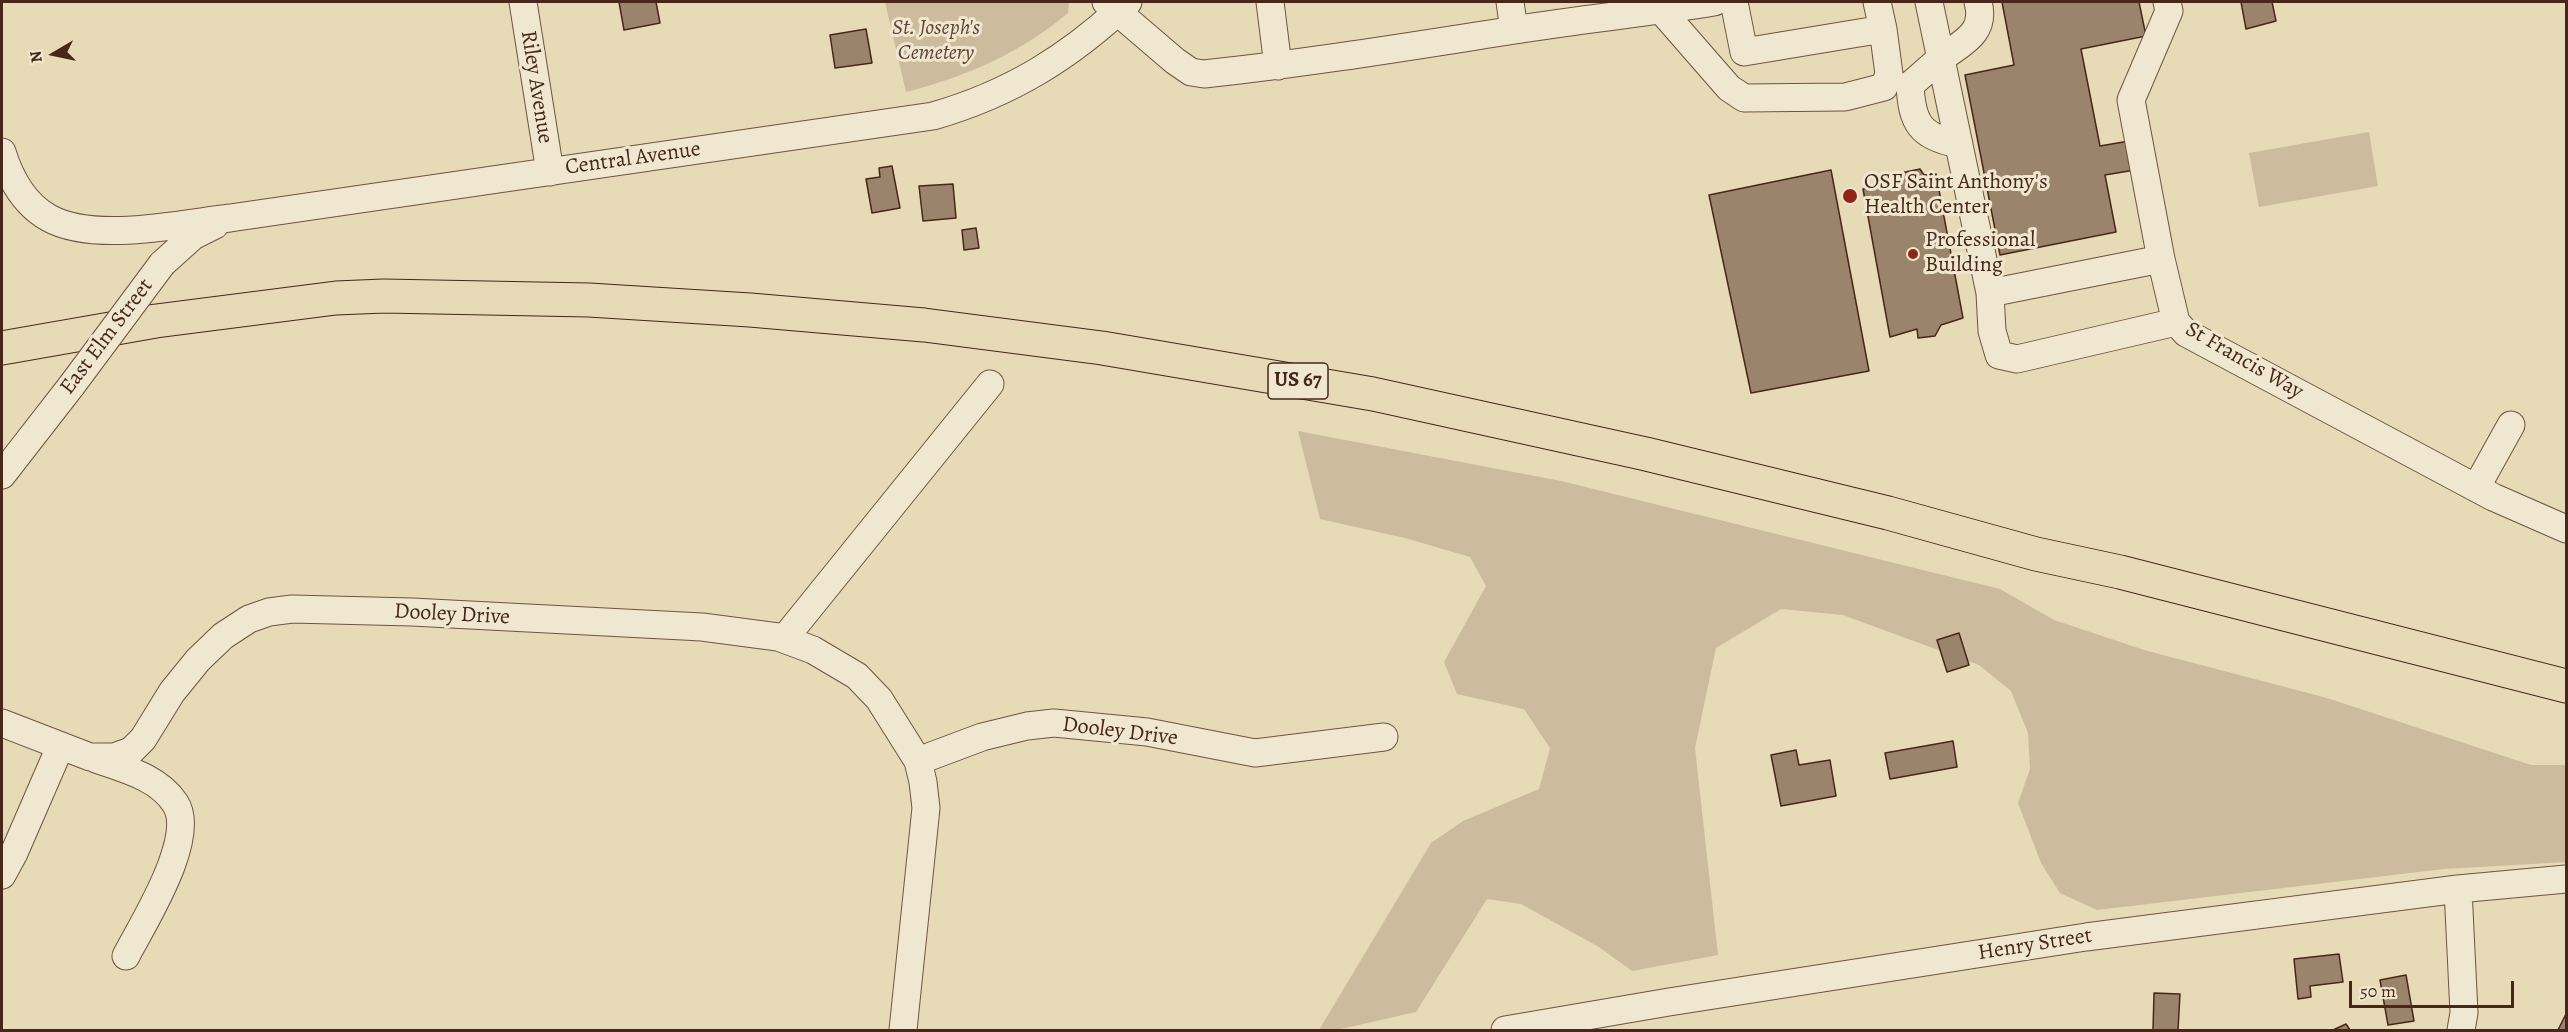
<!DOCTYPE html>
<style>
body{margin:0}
#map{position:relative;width:2568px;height:1032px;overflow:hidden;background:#e7dab7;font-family:Alegreya,serif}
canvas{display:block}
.frame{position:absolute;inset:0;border:3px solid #48261a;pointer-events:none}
.north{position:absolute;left:24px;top:24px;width:60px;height:60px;-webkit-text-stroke:4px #efe7d0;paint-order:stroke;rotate:261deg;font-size:16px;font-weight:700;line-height:24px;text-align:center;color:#48261a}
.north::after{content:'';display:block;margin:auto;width:21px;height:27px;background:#48261a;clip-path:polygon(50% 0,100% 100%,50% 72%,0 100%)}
.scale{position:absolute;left:2349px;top:981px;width:165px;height:27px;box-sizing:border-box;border:3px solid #48261a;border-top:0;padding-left:8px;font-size:18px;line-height:21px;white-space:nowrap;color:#48261a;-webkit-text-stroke:4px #efe7d0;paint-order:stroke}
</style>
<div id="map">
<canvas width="2568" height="1032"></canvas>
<div class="frame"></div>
<div class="north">N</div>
<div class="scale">50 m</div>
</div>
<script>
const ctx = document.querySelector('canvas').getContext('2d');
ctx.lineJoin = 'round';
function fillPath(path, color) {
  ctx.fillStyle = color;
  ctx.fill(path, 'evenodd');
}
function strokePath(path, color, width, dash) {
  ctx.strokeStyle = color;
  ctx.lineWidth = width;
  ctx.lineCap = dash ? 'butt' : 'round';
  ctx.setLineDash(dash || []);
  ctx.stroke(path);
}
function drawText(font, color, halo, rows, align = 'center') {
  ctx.font = font + ' Alegreya,serif';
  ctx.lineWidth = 6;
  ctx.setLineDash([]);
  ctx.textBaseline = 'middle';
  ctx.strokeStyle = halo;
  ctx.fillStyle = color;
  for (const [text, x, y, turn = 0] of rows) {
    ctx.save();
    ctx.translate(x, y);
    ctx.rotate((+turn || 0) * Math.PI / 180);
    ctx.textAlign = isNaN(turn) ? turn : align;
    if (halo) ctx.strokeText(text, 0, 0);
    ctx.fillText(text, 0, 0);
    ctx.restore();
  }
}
fillPath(new Path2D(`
 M885 2H1069L1068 13C1021 53 965 77 906 92Z
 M2369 132 2378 186 2259 207 2249 153Z
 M1298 431 1561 481 2000 589 2054 620 2144 650 2327 698 2531 765H2566V862L2444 869 2097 910 2060 893 2041 863 2018 803 2030 769 2028 733 2011 691 1979 665 1843 615 1781 609 1716 648 1695 748 1718 955 1632 971 1599 947 1521 904 1487 899 1416 1012 1336 1030H1319L1431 843 1463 821 1539 789 1550 748 1524 709 1457 694 1444 662 1486 586 1470 557 1405 538 1320 519Z`), '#ccbb9c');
const building = new Path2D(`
 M619 2H656L660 23 624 30Z
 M2002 2H2139L2146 36 2081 49 2100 146 2129 141 2135 170 2105 175 2116 232 2000 255 1965 75 2014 65Z
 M2241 2H2272L2276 21 2246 29Z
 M866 29 872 63 835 68 830 35Z
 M892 166 900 208 872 213 866 179 880 177 879 168Z
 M1920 169 1924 175 1936 174 1963 318 1941 325 1935 336 1918 338 1917 329 1890 337 1863 189 1893 184 1891 175Z
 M1831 170 1869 371 1751 393 1709 195Z
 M953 184 956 218 923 221 919 186Z
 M976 228 979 248 964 250 962 230Z
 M1959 633 1969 665 1947 672 1937 640Z
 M1953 741 1957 767 1890 779 1885 753Z
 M1796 750 1799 765 1830 760 1836 796 1781 806 1771 755Z
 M2339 954 2343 982 2310 986 2311 997 2298 999 2294 959Z
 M2406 975 2414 1021 2388 1025 2380 980Z
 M2154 993 2180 994 2178 1030H2153Z
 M2566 1014V1030H2558Z
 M2346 1024 2350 1030H2333Z`);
fillPath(building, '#9b846c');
strokePath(building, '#48261a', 1.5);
const minor = new Path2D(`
 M523 2 550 172
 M1106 2 1175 61 1191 72 1204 74C1309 63 1412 46 1515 30 1581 19 1648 13 1714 2
 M1270 2 1278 66
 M1510 2 1514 30
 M1734 2 1744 52 1883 29 1877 2
 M1929 2 1990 293 2161 259 2176 322 2186 333 2493 497 2566 529
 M1661 10 1729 88 1744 98 1845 97 1884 87 1889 74 1883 29
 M1910 85C1920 77 1929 68 1939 60 1959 44 1987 35 1978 2
 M1910 85C1912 123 1920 137 1959 144
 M2 152C10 178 24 204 49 218 94 243 180 224 230 218L933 116C1010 94 1070 57 1128 2
 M2161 259 2131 100 2169 11 2167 2
 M162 264 193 236 215 225
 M1990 293 1992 331 1999 355 2017 359 2176 322
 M2 475 72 385
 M2476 488 2511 425
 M784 639 990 384
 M2 723 90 757H114L131 751 143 739 172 692 198 660 223 636 249 619 269 612 292 609 412 612 702 627 778 637 813 650 857 676 879 699 918 761 923 782 926 808 903 1030
 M96 759C124 769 158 777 175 803 198 837 143 923 126 956
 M918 761 982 737 1027 726 1054 723 1147 732 1255 753 1384 737
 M2 875 14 853 60 747
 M2458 889 2464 1013 2461 1030
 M1505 1030 1669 1002 2086 937 2458 889 2566 879`);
const highway = new Path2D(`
 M2 348 156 321 336 298 384 296 589 300 750 310 924 325 1102 348 1373 394 1646 454 1888 513 2036 554 2120 572 2566 686`);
strokePath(minor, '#705341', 29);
strokePath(highway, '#48261a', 35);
strokePath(minor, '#efe7d0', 27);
strokePath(highway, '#e7dab7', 33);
const minorBridge = new Path2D(`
 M72 385 162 264`);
strokePath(minorBridge, '#705341', 29, []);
strokePath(minorBridge, '#efe7d0', 27);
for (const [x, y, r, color] of [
 [1850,196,8,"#8f2418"],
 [1913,254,6,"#8f2418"]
]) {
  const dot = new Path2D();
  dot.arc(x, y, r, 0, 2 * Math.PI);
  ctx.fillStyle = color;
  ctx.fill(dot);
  strokePath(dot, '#efe7d0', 2);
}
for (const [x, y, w] of [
 [1298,381,60]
]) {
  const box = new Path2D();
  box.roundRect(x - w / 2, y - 18, w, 36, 4.5);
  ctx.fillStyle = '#efe7d0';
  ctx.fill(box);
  strokePath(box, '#48261a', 1.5);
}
drawText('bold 21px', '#48261a', null, [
 ["US 67",1298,381]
]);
drawText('italic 22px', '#624434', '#efe7d0', [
 ["St. Joseph's",936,29],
 ["Cemetery",936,54]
]);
drawText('22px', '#48261a', '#efe7d0', [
 ["Riley Avenue",536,87,81],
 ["Central Avenue",633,159,-8],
 ["East Elm Street",107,337,-53],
 ["St Francis Way",2244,361,30],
 ["Dooley Drive",452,615,3],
 ["Dooley Drive",1120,732,7],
 ["Henry Street",2035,945,-9]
]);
drawText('22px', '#48261a', '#efe7d0', [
 ["OSF Saint Anthony's",1864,183],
 ["Health Center",1864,208],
 ["Professional",1925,241],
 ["Building",1925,266]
], 'left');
</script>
